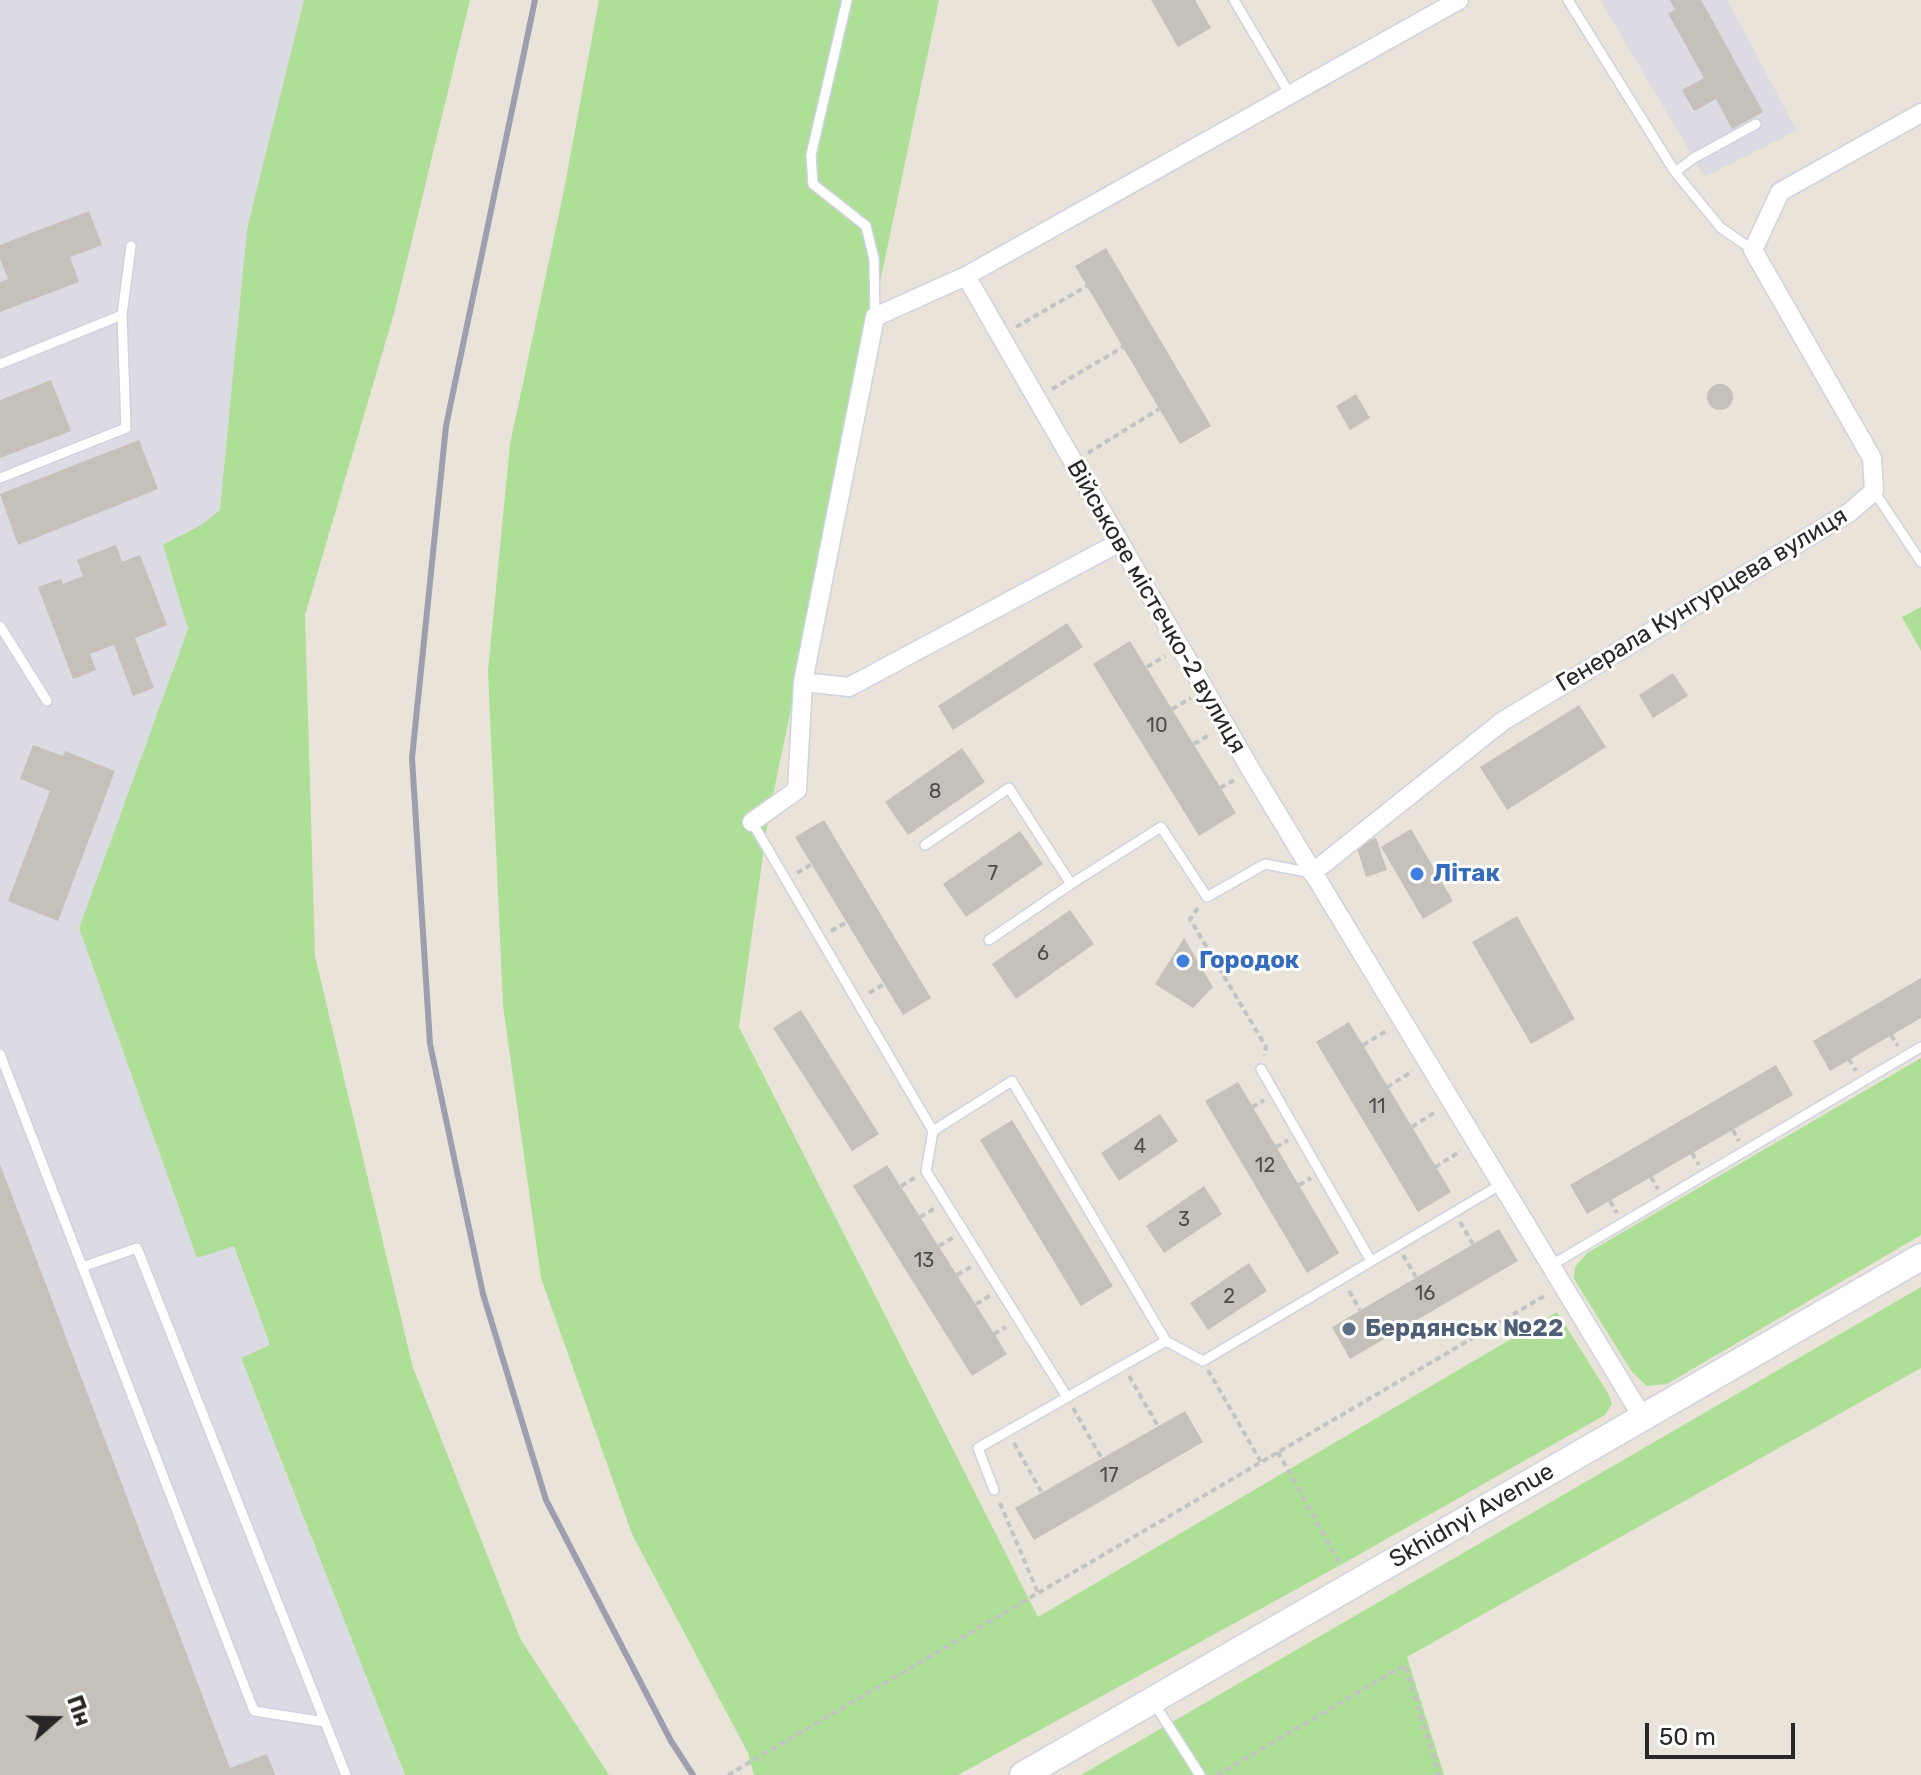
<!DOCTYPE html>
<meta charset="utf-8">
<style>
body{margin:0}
#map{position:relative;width:1921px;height:1775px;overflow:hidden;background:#eae3d9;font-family:Rubik,sans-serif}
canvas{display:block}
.north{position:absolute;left:16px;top:1679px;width:80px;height:80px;-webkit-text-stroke:6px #fff;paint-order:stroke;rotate:70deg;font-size:22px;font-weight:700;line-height:32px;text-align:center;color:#272727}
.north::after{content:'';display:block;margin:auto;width:28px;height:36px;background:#272727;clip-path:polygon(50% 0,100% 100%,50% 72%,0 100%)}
.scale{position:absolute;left:1645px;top:1723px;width:150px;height:36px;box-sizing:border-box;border:4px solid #272727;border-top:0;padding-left:10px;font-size:24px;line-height:28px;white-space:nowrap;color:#272727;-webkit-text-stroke:6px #fff;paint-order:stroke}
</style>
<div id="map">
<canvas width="1921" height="1775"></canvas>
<div class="north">Пн</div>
<div class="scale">50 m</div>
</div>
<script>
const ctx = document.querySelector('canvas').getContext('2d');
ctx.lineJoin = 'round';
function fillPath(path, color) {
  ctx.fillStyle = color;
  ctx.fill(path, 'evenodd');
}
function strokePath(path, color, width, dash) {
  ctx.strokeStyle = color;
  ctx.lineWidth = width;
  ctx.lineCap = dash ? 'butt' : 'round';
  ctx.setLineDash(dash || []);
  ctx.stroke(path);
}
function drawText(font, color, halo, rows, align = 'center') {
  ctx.font = font + ' Rubik,sans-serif';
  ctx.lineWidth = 6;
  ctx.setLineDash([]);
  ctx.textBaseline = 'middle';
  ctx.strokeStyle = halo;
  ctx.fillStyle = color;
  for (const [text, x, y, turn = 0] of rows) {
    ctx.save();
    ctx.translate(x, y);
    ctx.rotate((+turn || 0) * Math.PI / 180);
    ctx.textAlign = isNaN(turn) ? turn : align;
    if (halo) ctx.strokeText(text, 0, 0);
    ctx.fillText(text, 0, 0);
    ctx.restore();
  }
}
fillPath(new Path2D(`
 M0 0H304L247 229 220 510 204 524 163 546 188 629 79 928 197 1258 233 1245 270 1346 241 1359 405 1775H0Z
 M1600 0H1727L1797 131 1705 177Z`), '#dcdae2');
fillPath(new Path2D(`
 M304 0H470L395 310 305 615 315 956 413 1368 521 1640 609 1775H405L241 1358 270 1345 234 1246 197 1258 79 928 188 629 163 545 203 524 220 510 247 229Z
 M599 0H939L768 819 739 1027 1038 1617 1557 1312 1608 1393 1612 1404 1605 1415 1346 1562 958 1775H754L748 1753 632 1534 541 1278 503 1005 488 671 510 444 564 190Z
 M1921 607V651L1902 617Z
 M1921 1058V1235L1667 1384 1647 1386 1632 1372 1574 1279 1575 1267 1587 1253Z
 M1921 1287V1368L1407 1657 1444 1775H1081Z`), '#aedf97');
fillPath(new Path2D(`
 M1151 0H1195L1211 28 1178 47Z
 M1670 0H1701L1763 112 1732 129 1716 99 1694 111 1682 90 1704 78 1668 13 1675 10Z
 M89 211 102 245 70 257 79 282 0 312V282L8 279 0 259V245Z
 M1106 248 1211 426 1180 444 1075 266Z
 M51 380 71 431 0 458V400Z
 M1707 397a13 13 0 1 1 26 0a13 13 0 1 1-26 0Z
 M1356 394 1370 418 1350 430 1336 406Z
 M139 440 158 489 18 545 0 494Z
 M116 545 122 562 140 555 167 625 135 638 154 688 133 696 114 645 90 654 96 670 73 679 38 587 61 579 63 584 83 576 77 560Z
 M1067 623 1083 647 953 730 938 706Z
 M1130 641 1236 813 1199 836 1093 664Z
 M1673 673 1688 696 1653 718 1639 695Z
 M1579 705 1606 747 1507 810 1480 767Z
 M33 745 63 756 65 751 115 771 58 921 8 901 50 791 20 779Z
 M962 748 985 782 908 835 885 802Z
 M824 820 931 998 903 1015 795 837Z
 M1411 829 1453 901 1423 919 1381 847Z
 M1020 831 1043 864 966 917 943 884Z
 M1376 838 1387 870 1366 877 1356 845Z
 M1070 910 1094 944 1016 999 992 964Z
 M1517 916 1575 1019 1531 1044 1472 942Z
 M1184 938 1213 987 1193 1008 1155 984Z
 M1921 978V1018L1830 1071 1813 1041Z
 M801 1010 879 1134 852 1151 773 1028Z
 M1349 1022 1451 1192 1418 1212 1316 1042Z
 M1776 1065 1793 1095 1587 1214 1570 1185Z
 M1238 1082 1339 1253 1307 1273 1205 1101Z
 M1160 1114 1178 1141 1119 1181 1101 1153Z
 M1012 1120 1113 1286 1081 1306 980 1140Z
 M0 1164 230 1768 267 1754 275 1775H0Z
 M887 1165 1007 1354 972 1376 853 1186Z
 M1204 1186 1222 1214 1164 1253 1146 1226Z
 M1499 1229 1518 1261 1350 1359 1332 1327Z
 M1249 1263 1267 1291 1208 1330 1190 1303Z
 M1185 1411 1203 1442 1034 1540 1015 1508Z`), '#c5c0b9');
const service = new Path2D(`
 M847 0 811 155 813 184 866 226 874 259 875 317
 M1234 0 1289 93
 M1568 0 1675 172 1721 228 1753 250
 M1675 172 1694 158 1756 124
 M0 364 122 315
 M0 478 126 428 122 315 131 246
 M1874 491 1921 562
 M0 626 47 701
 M752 822 933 1131 1012 1081 1166 1341 1203 1361 1500 1185
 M925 845 1009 788 1071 884 1161 827 1207 897 1265 864 1312 873
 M989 940 1071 884
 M0 1054 254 1711 325 1722
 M1261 1069 1371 1261
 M933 1131 926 1171 1067 1397
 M1550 1266 1921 1047
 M82 1267 137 1248 346 1775
 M994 1490 978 1448 1166 1341
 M1154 1703 1200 1775`);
const minor = new Path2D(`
 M1459 0 966 276 1251 770 1643 1418
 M966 276 875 317 803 682 849 687 1118 543
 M752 822 797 790 803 682
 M1312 873 1503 721 1850 512 1874 491 1872 458 1753 250 1780 192 1921 113`);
const secondary = new Path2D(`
 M1023 1775 1921 1257`);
strokePath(service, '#cfd2e0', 12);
strokePath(minor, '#cfd2e0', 21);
strokePath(secondary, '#cfd2e0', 29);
strokePath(new Path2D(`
 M1016 327 1087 286
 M1052 389 1123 347
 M1088 453 1159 409
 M1147 667 1165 656
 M1172 709 1191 698
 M1194 744 1209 735
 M1220 788 1236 779
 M797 873 812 864
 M1198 908 1190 919 1266 1047 1264 1055
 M831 931 847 922
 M869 993 884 984
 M1891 1035 1898 1046
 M1363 1045 1388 1030
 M1849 1059 1856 1071
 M1387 1087 1413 1071
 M1252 1107 1264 1100
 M1412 1127 1437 1111
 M1733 1130 1739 1141
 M1276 1147 1288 1140
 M1692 1153 1699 1165
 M1435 1167 1461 1151
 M1651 1177 1658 1189
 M1299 1185 1311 1178
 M901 1186 916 1177
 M1610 1201 1617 1213
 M920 1217 935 1208
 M1460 1222 1473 1244
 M939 1246 954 1237
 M1403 1255 1416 1277
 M957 1275 972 1266
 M1349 1291 1360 1310
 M976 1304 991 1295
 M994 1334 1006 1327
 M1208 1370 1261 1462
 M1129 1376 1158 1426
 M1073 1408 1102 1459
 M1014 1443 1042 1493
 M1278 1452 1341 1566
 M1000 1503 1038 1593
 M728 1775 1546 1295
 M1217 1775 1405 1665 1439 1775`), '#c3c3c3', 4, [6, 4]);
strokePath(service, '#fff', 9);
strokePath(minor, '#fff', 18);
strokePath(secondary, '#fff', 26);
strokePath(new Path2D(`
 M535 0 446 426 412 758 430 1044 483 1294 546 1500 671 1741 693 1775`), '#9d9fb1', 6);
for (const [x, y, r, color] of [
 [1417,874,8,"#3f7fe0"],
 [1183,961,8,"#3f7fe0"],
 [1349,1329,8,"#5c6f8a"]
]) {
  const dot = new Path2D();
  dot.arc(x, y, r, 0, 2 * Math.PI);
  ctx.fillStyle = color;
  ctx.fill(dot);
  strokePath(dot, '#fff', 3);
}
drawText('20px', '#4e4d4c', null, [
 ["10",1157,726],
 ["8",935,792],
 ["7",993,874],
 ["6",1043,954],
 ["11",1377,1107],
 ["4",1140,1147],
 ["12",1265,1166],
 ["3",1184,1220],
 ["13",924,1261],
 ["16",1425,1294],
 ["2",1229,1297],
 ["17",1109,1476]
]);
drawText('24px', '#272727', '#fff', [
 ["Генерала Кунгурцева вулиця",1702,600,-31],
 ["Військове містечко-2 вулиця",1156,607,60],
 ["Skhidnyi Avenue",1472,1516,-30]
]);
drawText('bold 24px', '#366cbe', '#fff', [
 ["Літак",1433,874],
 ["Городок",1199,961]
], 'left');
drawText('bold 24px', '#4e5e75', '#fff', [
 ["Бердянськ №22",1365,1329]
], 'left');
</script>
